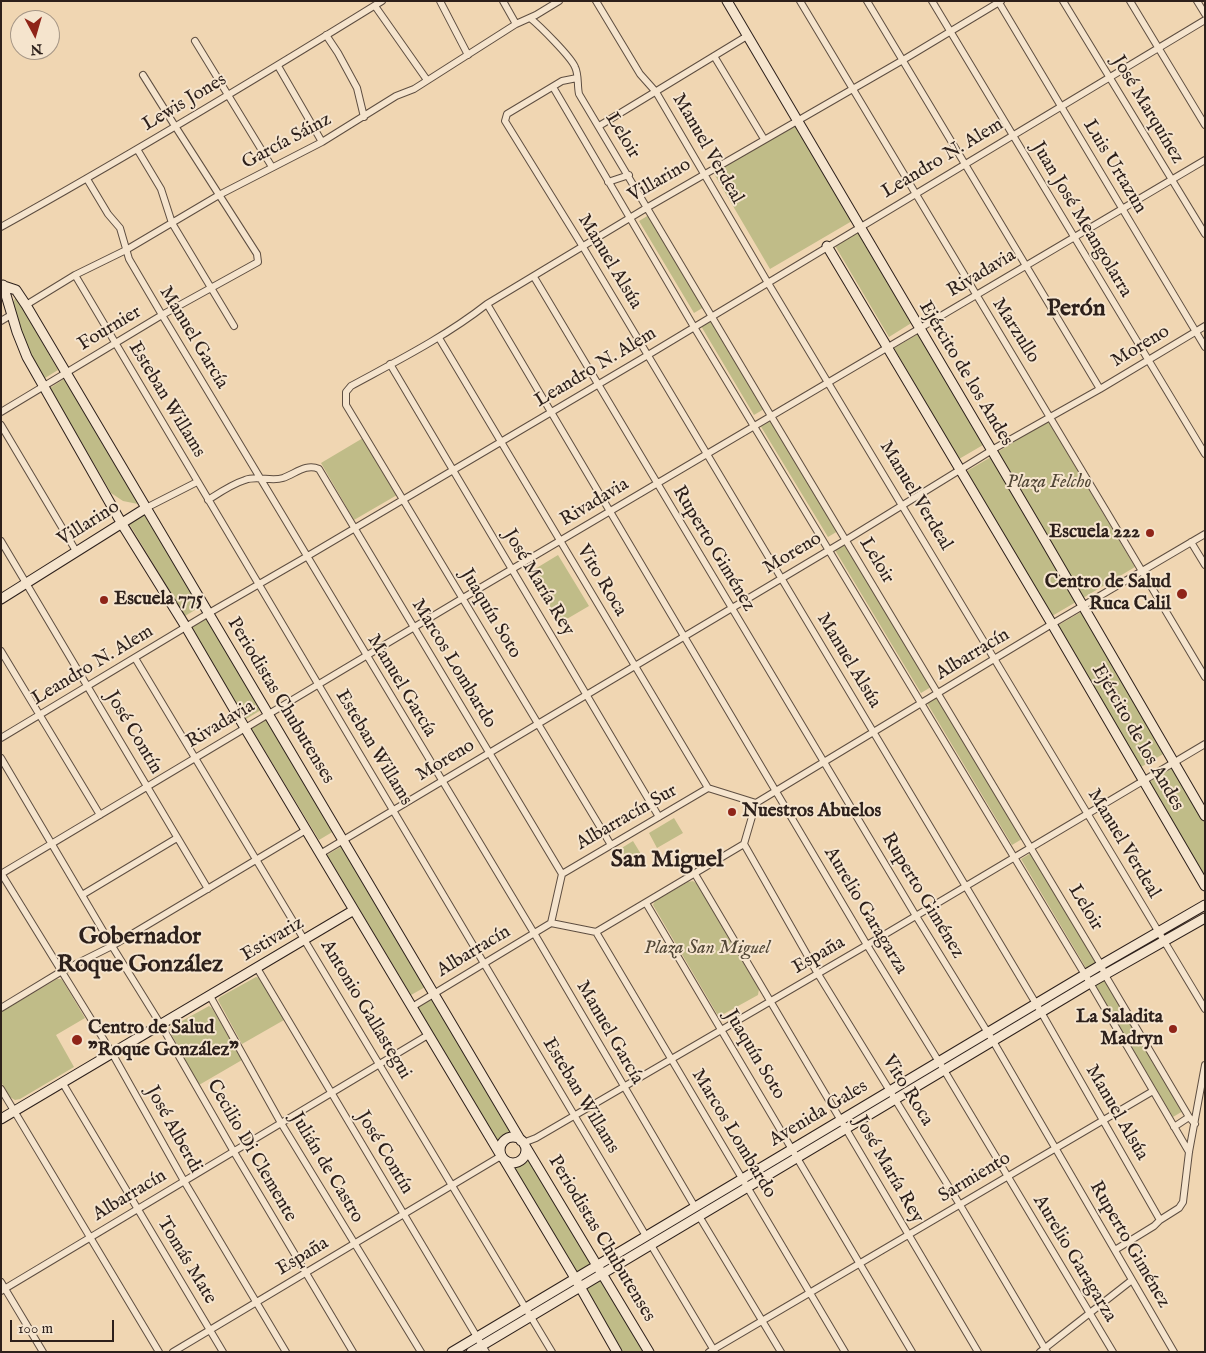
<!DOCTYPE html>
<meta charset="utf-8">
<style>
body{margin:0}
#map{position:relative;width:1206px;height:1353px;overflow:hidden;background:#f0d6b2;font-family:"IM FELL English",serif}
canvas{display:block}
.frame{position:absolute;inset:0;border:2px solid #2d201b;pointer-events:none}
.north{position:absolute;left:10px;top:10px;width:50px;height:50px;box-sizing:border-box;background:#f5e4cd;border:1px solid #a59686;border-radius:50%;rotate:174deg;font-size:14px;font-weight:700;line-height:20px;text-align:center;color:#2d201b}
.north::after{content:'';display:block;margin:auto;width:18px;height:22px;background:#8f2418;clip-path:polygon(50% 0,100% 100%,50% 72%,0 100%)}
.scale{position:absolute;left:10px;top:1320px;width:104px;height:22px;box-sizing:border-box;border:2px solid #2d201b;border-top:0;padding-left:6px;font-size:15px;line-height:18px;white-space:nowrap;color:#2d201b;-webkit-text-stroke:4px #f5e4cd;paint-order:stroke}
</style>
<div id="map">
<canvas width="1206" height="1353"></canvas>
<div class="frame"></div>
<div class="north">N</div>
<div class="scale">100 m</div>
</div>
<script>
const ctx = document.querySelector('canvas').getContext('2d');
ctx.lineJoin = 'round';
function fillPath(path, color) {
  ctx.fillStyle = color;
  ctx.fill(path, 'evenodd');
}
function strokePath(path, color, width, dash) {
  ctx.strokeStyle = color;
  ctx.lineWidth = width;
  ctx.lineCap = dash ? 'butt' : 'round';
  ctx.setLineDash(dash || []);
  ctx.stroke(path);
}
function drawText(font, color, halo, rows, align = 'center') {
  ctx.font = font + ' "IM FELL English",serif';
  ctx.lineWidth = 4;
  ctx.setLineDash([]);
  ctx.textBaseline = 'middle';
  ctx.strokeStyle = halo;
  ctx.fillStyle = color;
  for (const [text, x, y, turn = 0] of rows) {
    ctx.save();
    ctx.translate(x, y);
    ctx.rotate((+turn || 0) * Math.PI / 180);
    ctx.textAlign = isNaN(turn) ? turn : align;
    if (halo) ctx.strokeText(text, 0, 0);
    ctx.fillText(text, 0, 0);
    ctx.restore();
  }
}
fillPath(new Path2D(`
 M795 123 852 221 770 269 713 172Z
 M649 215 704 307 694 313 639 221Z
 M858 229 913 322 889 337 834 244Z
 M16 297 58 370 45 378C30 355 19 329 13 302Z
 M711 320 764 409 754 415 701 326Z
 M918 334 983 445 959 459 894 348Z
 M64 379 138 504 123 501 111 493 50 388Z
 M771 419 838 531 828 537 760 425Z
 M1048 421 1135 567 1083 598 996 453Z
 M363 438 397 495 354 520 321 463Z
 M991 457 1076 602 1052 616 967 471Z
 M143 513 200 607 185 616 128 522Z
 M845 544 931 687 921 693 835 550Z
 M558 555 589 606 560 623 530 572Z
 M1081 612 1165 753 1141 767 1057 626Z
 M204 615 261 710 246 719 189 624Z
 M937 697 1022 839 1012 845 927 703Z
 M266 719 334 831 319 840 251 728Z
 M1173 767 1205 822V877L1149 782Z
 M674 818 683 833 657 848 649 833Z
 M633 841 644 859 631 867 620 849Z
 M342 846 427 986 411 995 327 855Z
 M1031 853 1096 962 1086 968 1021 859Z
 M693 881 697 884 759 989 758 995 720 1016 717 1014 653 905 655 901 688 882Z
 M256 977 260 978 284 1020 242 1044 218 1000 220 997Z
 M1104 978 1183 1111 1173 1117 1094 984Z
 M57 979H61L63 981 85 1018 56 1035 74 1067 20 1099 15 1100 10 1097 1 1082V1012Z
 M432 998 514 1133 505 1136 499 1143 417 1007Z
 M209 1006 212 1008 242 1060 199 1085 169 1030 171 1027Z
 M528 1157 591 1263 576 1273 513 1166 521 1164Z
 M601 1279 644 1352H623L585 1288Z`), '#c0bc88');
const street = new Path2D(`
 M440 1 468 55
 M503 1 516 24
 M596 1 640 74 656 92 768 283 1205 1009
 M800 1C935 226 1071 451 1205 677
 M867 1 1100 389
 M932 1 1205 454
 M998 1 1205 347
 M1063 1 1205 234
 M1130 1 1205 125
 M1197 1 1205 14
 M375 6 427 80
 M530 18C540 26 571 57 575 67 579 75 577 85 579 94L771 416 1101 965 1105 975 1189 1117 1195 1124
 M326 35 338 53 357 88 364 117
 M195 41 272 167
 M714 56 764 139
 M278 66 322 142
 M577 78 562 81 507 114 505 121 583 247 1041 1012 1160 1220
 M553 87 694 327 1090 983 1189 1152
 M599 126 747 36
 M137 149 161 189 172 223 234 326
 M87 179 108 214 120 228 129 259 162 315 534 933 695 1207
 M608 182 629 175
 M1 227C130 155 256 79 382 1
 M75 275 646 1236
 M534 277 916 916 993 1041 1174 1352
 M487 304 867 945 944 1070 1113 1352
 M26 305 75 275 126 250 219 195 322 142 396 96 414 89 516 24 536 15 559 1
 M1 321 11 315
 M439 338 708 788
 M390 364 659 817
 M1 412 162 315 258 262 257 254 175 126 143 75
 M1 425 76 551
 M208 500C219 493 232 484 245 480 257 475 271 482 283 478 295 474 306 463 319 469L562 874
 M146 508 197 482
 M1 541 208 889
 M1191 542 1205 565
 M1 651 100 815
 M135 658 552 1352
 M1 738 209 613 306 557 648 355 1205 20
 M1 758 112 946 161 1025 234 1152 353 1352
 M756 803 1052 624 1205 534
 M744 844 818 974 960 1205 1047 1352
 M611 845 346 405V392L351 386C397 361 445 337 487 304L648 207 903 60 1001 1
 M320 854 846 540 997 447 1100 389 1205 326
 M1 873 112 1053 184 1181 286 1352
 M1 874 463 598 1205 160
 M695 874 978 1352
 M82 895 177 838
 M646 903 912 1352
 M551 923 562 874 708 788 756 803
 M551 923 596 932 744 844 756 803
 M596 932 845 1352
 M257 968 486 1352
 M210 996 281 1123 421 1352
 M412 1007 551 923
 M1 1008 62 971 112 946 306 830
 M62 1082 223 1352
 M1 1089 159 1352
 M1174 1127 1189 1117
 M523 1143 536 1138 867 945 1205 744
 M699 1216 781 1352
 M651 1245 715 1352
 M1115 1250 1154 1226 1160 1220 1179 1208 1183 1202 1189 1152 1205 1065
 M1 1282 43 1352
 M1 1291 428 1035
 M173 1352 501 1156
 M709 1352 1153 1091
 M1040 1352 1132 1280`);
const secondary = new Path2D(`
 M727 1 1037 527 1205 816
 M827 246 1052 624 1205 886
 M1 285 16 290 26 305 521 1141
 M3 285 17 332 27 357 122 524 186 627 245 728 500 1154
 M1 599 146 508
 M1 1119 354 910
 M500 1150a13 13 0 1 1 26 0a13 13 0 1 1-26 0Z
 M524 1144 649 1352
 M505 1161 575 1278 617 1352
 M452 1352 1101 965 1205 905
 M471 1352 1090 983 1205 918`);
strokePath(street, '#5e4e41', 8);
strokePath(secondary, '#2d201b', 11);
strokePath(street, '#f5e4cd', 6);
strokePath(secondary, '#f5e4cd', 9);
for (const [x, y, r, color] of [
 [1150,533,5,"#8f2418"],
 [1182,594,6,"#8f2418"],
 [104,600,5,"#8f2418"],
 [732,812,5,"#8f2418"],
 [1173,1029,5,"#8f2418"],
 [77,1040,6,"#8f2418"]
]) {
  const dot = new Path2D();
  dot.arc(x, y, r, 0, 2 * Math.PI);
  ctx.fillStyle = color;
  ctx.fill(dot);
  strokePath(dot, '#f5e4cd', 2);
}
drawText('19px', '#2d201b', '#f5e4cd', [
 ["Lewis Jones",185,103,-31],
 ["José Marquínez",1147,110,59],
 ["Leloir",622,136,59],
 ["García Sáinz",287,142,-28],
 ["Manuel Verdeal",707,149,60],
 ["Leandro N. Alem",943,159,-31],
 ["Luis Urtazun",1114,167,59],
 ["Villarino",660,181,-30],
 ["Juan José Meangolarra",1081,220,59],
 ["Manuel Alsúa",609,262,59],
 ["Rivadavia",982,274,-31],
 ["Fournier",110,329,-31],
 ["Marzullo",1015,331,58],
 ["Manuel García",193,338,59],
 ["Moreno",1141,347,-31],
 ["Leandro N. Alem",596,368,-31],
 ["Ejército de los Andes",965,374,59],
 ["Esteban Willams",166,400,59],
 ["Manuel Verdeal",915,496,59],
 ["Rivadavia",595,503,-31],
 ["Villarino",89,524,-32],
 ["Ruperto Giménez",713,549,59],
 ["Moreno",793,554,-31],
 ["Leloir",876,561,59],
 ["Vito Roca",601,581,59],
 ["José María Rey",538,583,59],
 ["Juaquín Soto",490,614,59],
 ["Albarracín",973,655,-31],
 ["Manuel Alsúa",848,661,59],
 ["Marcos Lombardo",453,664,59],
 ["Leandro N. Alem",93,666,-31],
 ["Manuel García",401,686,59],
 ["Periodistas Chubutenses",280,701,59],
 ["Rivadavia",221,725,-31],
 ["José Contín",133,733,59],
 ["Ejército de los Andes",1137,738,60],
 ["Esteban Willams",373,748,59],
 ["Moreno",446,761,-31],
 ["Albarracín Sur",627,818,-30],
 ["Manuel Verdeal",1123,844,59],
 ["Ruperto Giménez",922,896,59],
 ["Leloir",1085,908,59],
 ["Aurelio Garagarza",865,911,59],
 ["Estivariz",273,940,-31],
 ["Albarracín",474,952,-31],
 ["España",819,956,-30],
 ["Antonio Gallastegui",365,1010,59],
 ["Manuel García",609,1033,60],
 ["Juaquín Soto",754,1055,59],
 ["Vito Roca",907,1091,58],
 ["Esteban Willams",580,1096,59],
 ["Manuel Alsúa",1116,1113,60],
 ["Avenida Gales",819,1114,-31],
 ["José Alberdi",173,1130,61],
 ["Marcos Lombardo",733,1134,59],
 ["Cecilio Di Clemente",251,1151,60],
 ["José Contín",384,1153,59],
 ["Julián de Castro",326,1168,59],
 ["José María Rey",888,1170,60],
 ["Sarmiento",975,1178,-31],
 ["Albarracín",130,1196,-31],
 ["Periodistas Chubutenses",601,1239,59],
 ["Ruperto Giménez",1129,1245,60],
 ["España",303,1257,-31],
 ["Aurelio Garagarza",1074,1259,59],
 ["Tomás Mate",186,1261,59]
]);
drawText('italic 19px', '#524736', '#f5e4cd', [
 ["Plaza Felcho",1049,483],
 ["Plaza San Miguel",707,949]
]);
drawText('bold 19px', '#2d201b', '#f5e4cd', [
 ["Escuela 222",1140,533],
 ["Centro de Salud",1171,583],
 ["Ruca Calil",1171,605],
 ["Escuela 775",114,600,"left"],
 ["Nuestros Abuelos",742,812,"left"],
 ["La Saladita",1163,1018],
 ["Madryn",1163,1040],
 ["Centro de Salud",88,1029,"left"],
 ["\"Roque González\"",88,1051,"left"]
], 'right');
drawText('bold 24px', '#2d201b', '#f5e4cd', [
 ["Perón",1076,310],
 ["San Miguel",667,861],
 ["Gobernador",140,938],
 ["Roque González",140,966]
]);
</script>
